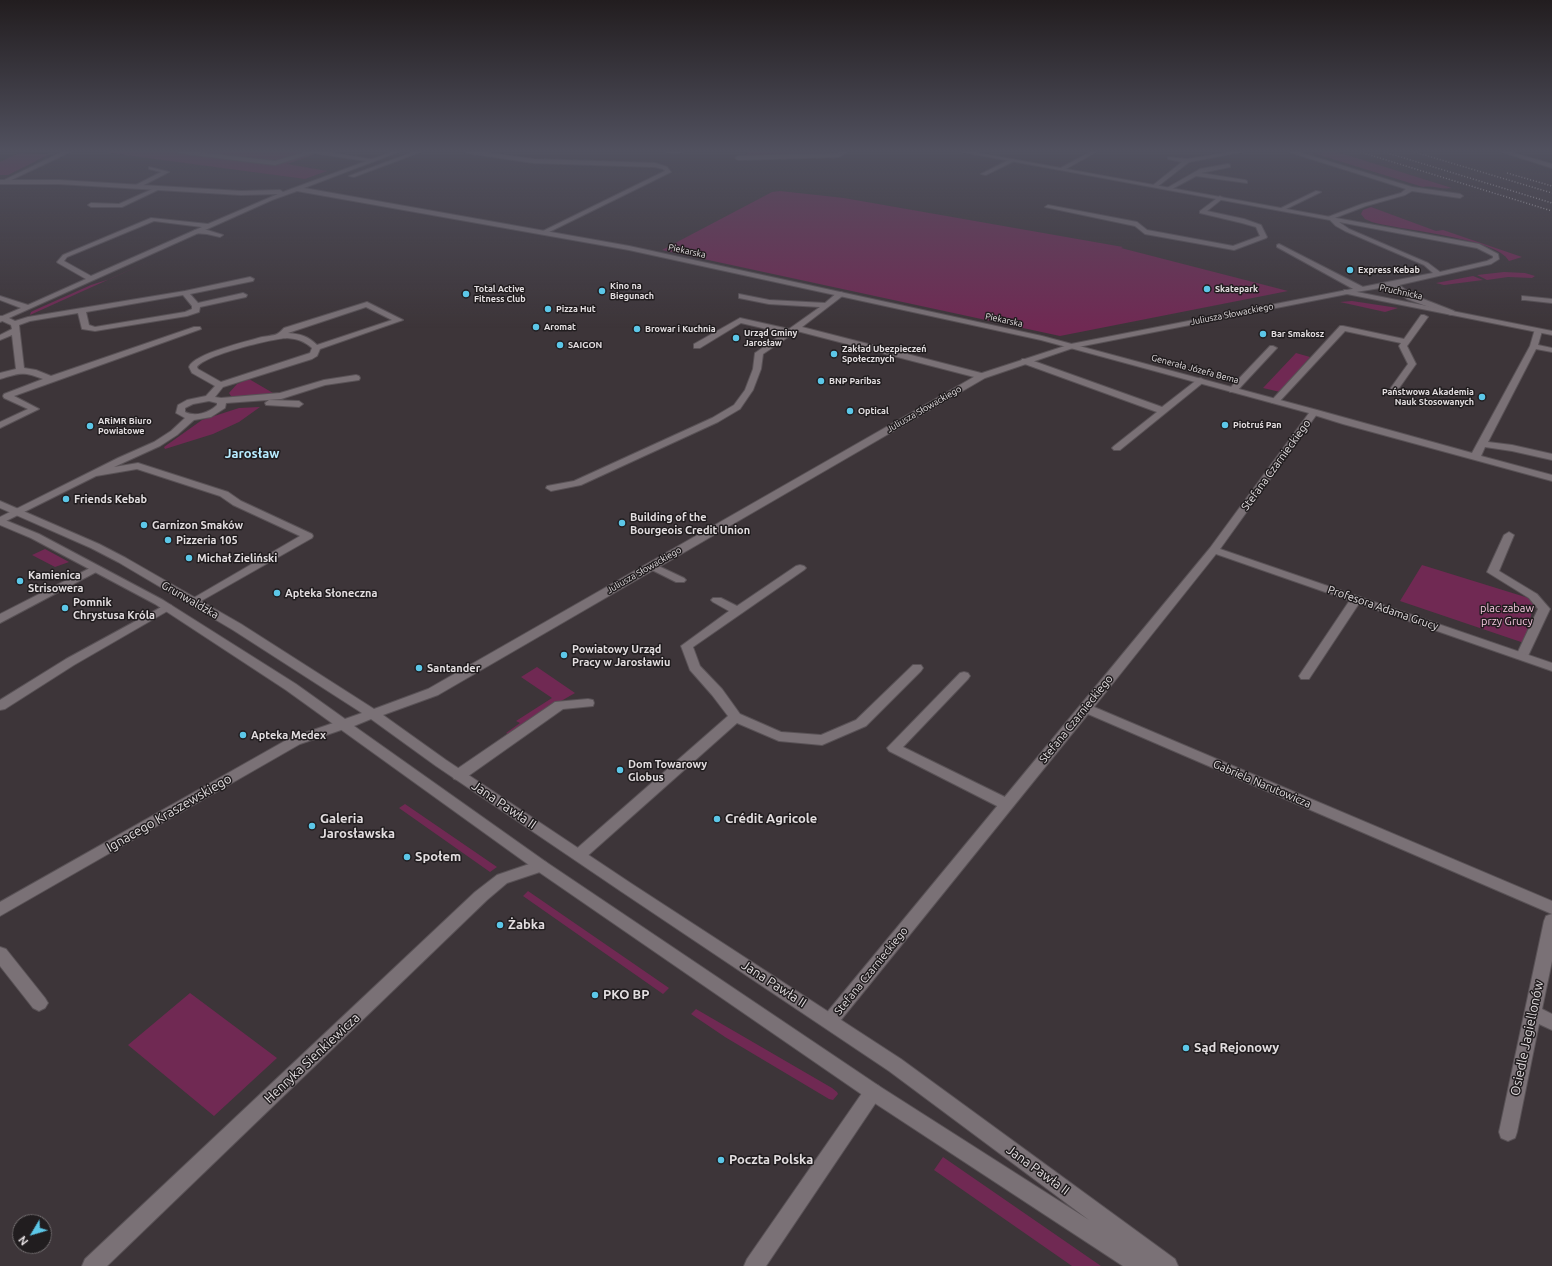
<!DOCTYPE html>
<meta charset="utf-8">
<style>
body{margin:0}
#map{position:relative;width:1552px;height:1266px;overflow:hidden;background:#3d3539;font-family:Ubuntu,sans-serif}
canvas{display:block}
.north{position:absolute;left:12px;top:1214px;width:40px;height:40px;box-sizing:border-box;background:#211d1f;border:1px solid #6f6a6c;border-radius:50%;rotate:232deg;font-size:11px;font-weight:700;line-height:16px;text-align:center;color:#e3dee0}
.north::after{content:'';display:block;margin:auto;width:14px;height:18px;background:#5cc7e8;clip-path:polygon(50% 0,100% 100%,50% 72%,0 100%)}
</style>
<div id="map">
<canvas width="1552" height="1266"></canvas>
<div class="north">N</div>
</div>
<script>
const ctx = document.querySelector('canvas').getContext('2d');
ctx.lineJoin = 'round';
function fillPath(path, color) {
  ctx.fillStyle = color;
  ctx.fill(path, 'evenodd');
}
function strokePath(path, color, width, dash) {
  ctx.strokeStyle = color;
  ctx.lineWidth = width;
  ctx.lineCap = dash ? 'butt' : 'round';
  ctx.setLineDash(dash || []);
  ctx.stroke(path);
}
function drawText(font, color, halo, rows, align = 'center') {
  ctx.font = font + ' Ubuntu,sans-serif';
  ctx.lineWidth = 3;
  ctx.setLineDash([]);
  ctx.textBaseline = 'middle';
  ctx.strokeStyle = halo;
  ctx.fillStyle = color;
  for (const [text, x, y, turn = 0] of rows) {
    ctx.save();
    ctx.translate(x, y);
    ctx.rotate((+turn || 0) * Math.PI / 180);
    ctx.textAlign = isNaN(turn) ? turn : align;
    if (halo) ctx.strokeText(text, 0, 0);
    ctx.fillText(text, 0, 0);
    ctx.restore();
  }
}
fillPath(new Path2D(`
 M95 151H324L287 164 327 171 305 179Z
 M750 151H812L833 153 749 156 745 155Z
 M1334 151 1452 188C1442 190 1433 185 1423 187L1313 153Z
 M19 153 50 154 8 175H0V162Z
 M780 191 844 198 1123 247 1121 248 1288 291 1060 336 662 250 772 192Z
 M1371 207 1436 231 1443 230 1522 257 1509 261C1498 238 1399 230 1372 222L1365 219 1361 214 1363 210Z
 M156 258 30 315 31 312 35 310 91 285 110 279Z
 M1504 272 1525 273 1535 276 1532 278 1508 277 1487 280 1477 275Z
 M1473 276 1483 280 1444 285 1436 283Z
 M1352 301 1398 308 1385 312 1340 302Z
 M1296 353 1310 357 1280 392 1263 388Z
 M249 379 273 393 252 397 231 396 229 393 237 384Z
 M260 407 239 422 213 434 165 449 164 447 202 420 239 408Z
 M45 549 69 562 55 567 32 555Z
 M1422 565 1535 600 1524 643 1400 601Z
 M537 667 575 693 549 708 509 735 506 733 520 723 516 721 552 698 521 677Z
 M405 804 497 867 490 872 399 808Z
 M528 891 669 988 663 994 523 896Z
 M190 993 277 1058 214 1116 128 1045Z
 M696 1009 832 1088 837 1092 838 1094 833 1100 829 1099 725 1037 691 1014Z
 M943 1157 1101 1266H1072L934 1170Z`), '#702953');
const service = new Path2D(`
 M61 151H72L5 183 0 182 62 152Z
 M176 151H188L275 161 309 151H321L376 160 373 162 313 153 275 165 178 153Z
 M416 151H423L354 177 349 176Z
 M464 151H475L534 159 655 163 667 167 671 172 545 234 543 233V231L665 171 663 169 655 167 534 163 466 153Z
 M664 151H685C680 154 669 154 664 151Z
 M839 151H849L839 157 738 160 735 158 738 156 838 153 840 152Z
 M1092 151H1098L1064 170 1059 169Z
 M1237 151H1247L1189 162 1157 187 1152 186 1182 162 1168 159V157L1187 159Z
 M1289 151H1295L1412 187 1460 194 1463 196 1460 198 1412 191 1405 195 1366 206 1332 219H1328V217L1362 204 1401 193 1406 189 1289 152Z
 M1011 159 1016 160 986 175 981 174Z
 M1228 164 1230 165V167L1201 173 1245 180 1247 181V183L1196 176 1172 189 1167 188 1200 169Z
 M149 167 169 172 138 188H134V186L161 172 149 169Z
 M157 187 162 188 122 207H91L88 205 91 203 119 204Z
 M1316 191 1321 192 1284 210 1279 209Z
 M1220 196 1223 198 1222 199 1207 211 1244 219 1261 225 1267 237 1266 238 1234 250 1145 234 1135 226 1045 207 1048 205 1137 222 1147 230 1233 246 1260 236 1256 227 1242 223 1200 213V211Z
 M195 230H207L223 235 220 237 207 234 193 233 192 232Z
 M1279 244 1363 287 1364 289 1360 291H1357L1277 247V245Z
 M250 277 254 279 253 281 190 294 198 303 243 293 247 295 246 297 200 307 199 312 187 316 95 331 82 329 78 313 30 321 19 325 24 368 36 370 51 376 194 327H200L201 329 14 396 39 409 0 428V422L28 409 4 398 3 396 4 394 43 379C23 371 20 373 0 379V373L16 369 12 335 0 340V335L12 329 11 325 0 320V316H5L15 321 28 317 185 291ZM183 295 192 306V309L185 312 95 327 89 325 86 312Z
 M838 292H841L845 294 802 327 985 374 986 376 982 379 797 331 763 354 761 369 753 390 740 409 718 422 581 485 551 491 546 488 547 486 574 481 712 418 734 405 745 390 753 369 755 353 784 333 741 323 700 348H694V344L740 318 789 329 820 307 769 304 739 298V294L769 300 825 303Z
 M1522 296 1552 299V303L1525 300H1522Z
 M367 302 403 320 320 349 317 356 312 359 223 387 215 397 221 398 280 393 324 380 356 375 359 376 360 378 359 380 325 385 281 399 226 403 225 408 211 417 194 420 177 435 160 446 114 467 138 463 228 492 241 501 312 534 313 536 312 538 194 605 190 604 188 602 190 600 300 536 233 505 220 496 137 469 96 476 0 524V517L118 458 154 442 171 431 185 418 176 413 178 405 187 400 206 396 215 386 192 373 189 367C193 354 248 341 262 337 266 336 273 336 277 334 279 333 282 330 284 328ZM366 307 392 320 317 345C308 336 300 334 288 333ZM287 338C298 339 304 341 312 348L310 353 221 382 198 369 197 367C205 355 271 339 287 338ZM209 401 217 403V405C209 413 195 417 185 412V408L193 404Z
 M1421 315H1424L1428 317 1407 346 1416 364 1397 391H1391L1390 389 1408 364 1399 346 1401 343 1345 331 1278 403H1272L1271 401 1340 326H1343L1404 339Z
 M1535 329H1541L1542 331 1538 345 1552 348V352L1536 349 1488 442 1512 445 1552 454V460L1512 451 1485 447 1481 456 1552 475V481L1343 424 1311 414 1310 412 1311 410H1317L1472 453 1530 346Z
 M1270 346H1273L1277 348 1236 392H1230L1229 390 1230 388Z
 M1022 359H1028L1162 407 1198 379 1201 378 1205 381 1120 450H1114L1112 448 1114 446 1157 412 1022 363 1021 361Z
 M269 400 299 401 303 404 299 407 266 405 265 403Z
 M1509 532 1514 535 1499 571 1537 594 1550 609 1528 656 1526 659H1518L1516 656 1538 609 1529 598 1487 572 1504 535Z
 M652 563 684 578 686 580 684 582H676L648 568 646 566Z
 M800 565 804 566 806 568 804 570 693 647 700 666 722 689 740 714 781 732 821 735 856 720 913 665H921L923 668 921 671 866 726 822 745 779 741 737 723 584 859 579 861 574 859 571 855 574 851 728 716 712 695 690 670 681 646 729 611 713 602 711 600 713 598H721L737 606 796 566Z
 M1356 596 1360 597 1362 599 1309 679H1301L1299 676 1301 673 1352 597Z
 M167 604 171 605 173 607 171 609 74 665 5 709 0 710V700L66 659Z
 M964 672 968 673 970 676 968 679 903 747 1011 800 1013 804 1011 808 1006 809 1001 808 889 751 887 748 960 673Z
 M588 699 593 700 594 703 593 706 563 709 464 779 459 780 454 779 452 775 454 771 555 702Z
 M0 947 6 949 45 998 48 1003 45 1008 39 1011 33 1008 0 966Z
 M873 1083 879 1086 882 1092 879 1098 766 1266H744L747 1259 867 1086Z`);
const minor = new Path2D(`
 M394 151H401L304 188 629 246 1042 336 1317 410 1318 412 1317 414 1220 549 1552 663V671L1216 554 1094 707 1552 901V914L1088 714 836 1026 830 1029 824 1026 821 1021 824 1016 1210 548 1309 413 1041 340 629 250 297 191 272 200 0 322V317L21 308 0 300V296L28 305 86 279 58 263 57 262 63 255 151 218 208 224 278 194 241 195 59 184H0V180H59L241 191 280 190 283 192ZM154 221 202 227 91 276 64 261 67 257Z
 M957 151H967L1479 244 1498 254 1499 259 1491 264 1399 285 1413 295 1454 311V315H1451L1407 299 1392 286 1344 294V290H1347L1433 273 1424 265 1345 231 1336 226 1330 220ZM1339 222 1477 248 1493 256V258L1487 261 1440 272 1428 263 1349 229Z
 M1499 151H1507L1552 164V168Z
 M96 565 102 568 100 570 0 623V614Z
 M541 860 546 862 549 866 546 870 507 883 487 900 107 1266H82L85 1259 475 892 497 875Z
 M1552 914V961L1542 1009 1552 1014V1030L1539 1024 1517 1132 1515 1138 1508 1141 1501 1138 1499 1132 1544 921 1546 916Z`);
const tertiary = new Path2D(`
 M342 720 347 722 349 725 347 728 300 744 0 916V902L290 738Z`);
const secondary = new Path2D(`
 M1347 290 1552 331V335L1347 294 1073 348 985 378 438 695 383 715 446 760 632 884 901 1059 1175 1259 1178 1266H1123L867 1098 536 870 286 690 155 604 31 538 0 525V518L39 534 163 600 296 684 345 719 362 713 233 630 118 562 91 548 0 508V501L99 544 126 558 241 624 374 709 428 689 979 374 1071 344ZM371 719 436 766 622 892 889 1071 1089 1220 879 1086 546 862 354 726Z`);
strokePath(service, '#595256', 2);
strokePath(minor, '#595256', 2);
strokePath(tertiary, '#595256', 2);
strokePath(secondary, '#595256', 2);
fillPath(service, '#7a7176');
fillPath(minor, '#7a7176');
fillPath(tertiary, '#7a7176');
fillPath(secondary, '#7a7176');
strokePath(new Path2D(`
 M1357 151 1552 211
 M1381 151 1552 203
 M1411 151 1552 193
 M1507 173 1552 186`), '#c9c4c6', 1.5, [1, 2]);
const sky = ctx.createLinearGradient(0, 0, 0, 328);
sky.addColorStop(0, '#221d1f');
sky.addColorStop(0.46, '#51515f');
sky.addColorStop(1, '#51515f00');
ctx.fillStyle = sky;
ctx.fillRect(0, 0, 1552, 328);
for (const [x, y, r, color] of [
 [1350,270,4,"#5cc7e8"],
 [1207,289,4,"#5cc7e8"],
 [602,291,4,"#5cc7e8"],
 [466,294,4,"#5cc7e8"],
 [548,309,4,"#5cc7e8"],
 [536,327,4,"#5cc7e8"],
 [637,329,4,"#5cc7e8"],
 [1263,334,4,"#5cc7e8"],
 [736,338,4,"#5cc7e8"],
 [560,345,4,"#5cc7e8"],
 [834,354,4,"#5cc7e8"],
 [821,381,4,"#5cc7e8"],
 [1482,397,4,"#5cc7e8"],
 [850,411,4,"#5cc7e8"],
 [1225,425,4,"#5cc7e8"],
 [90,426,4,"#5cc7e8"],
 [66,499,4,"#5cc7e8"],
 [622,523,4,"#5cc7e8"],
 [144,525,4,"#5cc7e8"],
 [168,540,4,"#5cc7e8"],
 [189,558,4,"#5cc7e8"],
 [20,581,4,"#5cc7e8"],
 [277,593,4,"#5cc7e8"],
 [65,608,4,"#5cc7e8"],
 [564,655,4,"#5cc7e8"],
 [419,668,4,"#5cc7e8"],
 [243,735,4,"#5cc7e8"],
 [620,770,4,"#5cc7e8"],
 [717,819,4,"#5cc7e8"],
 [312,826,4,"#5cc7e8"],
 [407,857,4,"#5cc7e8"],
 [500,925,4,"#5cc7e8"],
 [595,995,4,"#5cc7e8"],
 [1186,1048,4,"#5cc7e8"],
 [721,1160,4,"#5cc7e8"]
]) {
  const dot = new Path2D();
  dot.arc(x, y, r, 0, 2 * Math.PI);
  ctx.fillStyle = color;
  ctx.fill(dot);
  strokePath(dot, '#211d1f', 1.5);
}
drawText('9px', '#e3dee0', '#211d1f', [
 ["Piekarska",687,251,12],
 ["Pruchnicka",1401,292,12],
 ["Juliusza Słowackiego",1232,314,-11],
 ["Piekarska",1004,320,12],
 ["Generała Józefa Bema",1195,369,15],
 ["Juliusza Słowackiego",924,409,-30],
 ["Juliusza Słowackiego",644,570,-30]
]);
drawText('bold 9px', '#e3dee0', '#211d1f', [
 ["Express Kebab",1358,270],
 ["Kino na",610,286],
 ["Biegunach",610,296],
 ["Total Active",474,289],
 ["Fitness Club",474,299],
 ["Skatepark",1215,289],
 ["Pizza Hut",556,309],
 ["Aromat",544,327],
 ["Browar i Kuchnia",645,329],
 ["Urząd Gminy",744,333],
 ["Jarosław",744,343],
 ["Bar Smakosz",1271,334],
 ["SAIGON",568,345],
 ["Zakład Ubezpieczeń",842,349],
 ["Społecznych",842,359],
 ["BNP Paribas",829,381],
 ["Państwowa Akademia",1474,392,"right"],
 ["Nauk Stosowanych",1474,402,"right"],
 ["Optical",858,411],
 ["ARiMR Biuro",98,421],
 ["Powiatowe",98,431],
 ["Piotruś Pan",1233,425]
], 'left');
drawText('11px', '#e3dee0', '#211d1f', [
 ["Stefana Czarnieckiego",1276,465,-54],
 ["Grunwaldzka",190,600,30],
 ["Profesora Adama Grucy",1383,608,19],
 ["Stefana Czarnieckiego",1076,719,-51],
 ["Gabriela Narutowicza",1262,784,23],
 ["Stefana Czarnieckiego",871,971,-51]
]);
drawText('bold 11px', '#e3dee0', '#211d1f', [
 ["Friends Kebab",74,499],
 ["Building of the",630,517],
 ["Bourgeois Credit Union",630,530],
 ["Garnizon Smaków",152,525],
 ["Pizzeria 105",176,540],
 ["Michał Zieliński",197,558],
 ["Kamienica",28,575],
 ["Strisowera",28,588],
 ["Apteka Słoneczna",285,593],
 ["Pomnik",73,602],
 ["Chrystusa Króla",73,615],
 ["Powiatowy Urząd",572,649],
 ["Pracy w Jarosławiu",572,662],
 ["Santander",427,668],
 ["Apteka Medex",251,735],
 ["Dom Towarowy",628,764],
 ["Globus",628,777]
], 'left');
drawText('11px', '#f6c7df', '#211d1f', [
 ["plac zabaw",1507,608],
 ["przy Grucy",1507,621]
]);
drawText('bold 13px', '#b7ecff', '#211d1f', [
 ["Jarosław",252,454]
]);
drawText('13px', '#e3dee0', '#211d1f', [
 ["Jana Pawła II",504,805,34],
 ["Ignacego Kraszewskiego",169,813,-30],
 ["Jana Pawła II",774,984,33],
 ["Osiedle Jagiellonów",1527,1038,-78],
 ["Henryka Sienkiewicza",312,1058,-43],
 ["Jana Pawła II",1038,1170,36]
]);
drawText('bold 13px', '#e3dee0', '#211d1f', [
 ["Galeria",320,819],
 ["Jarosławska",320,834],
 ["Crédit Agricole",725,819],
 ["Społem",415,857],
 ["Żabka",508,925],
 ["PKO BP",603,995],
 ["Sąd Rejonowy",1194,1048],
 ["Poczta Polska",729,1160]
], 'left');
</script>
